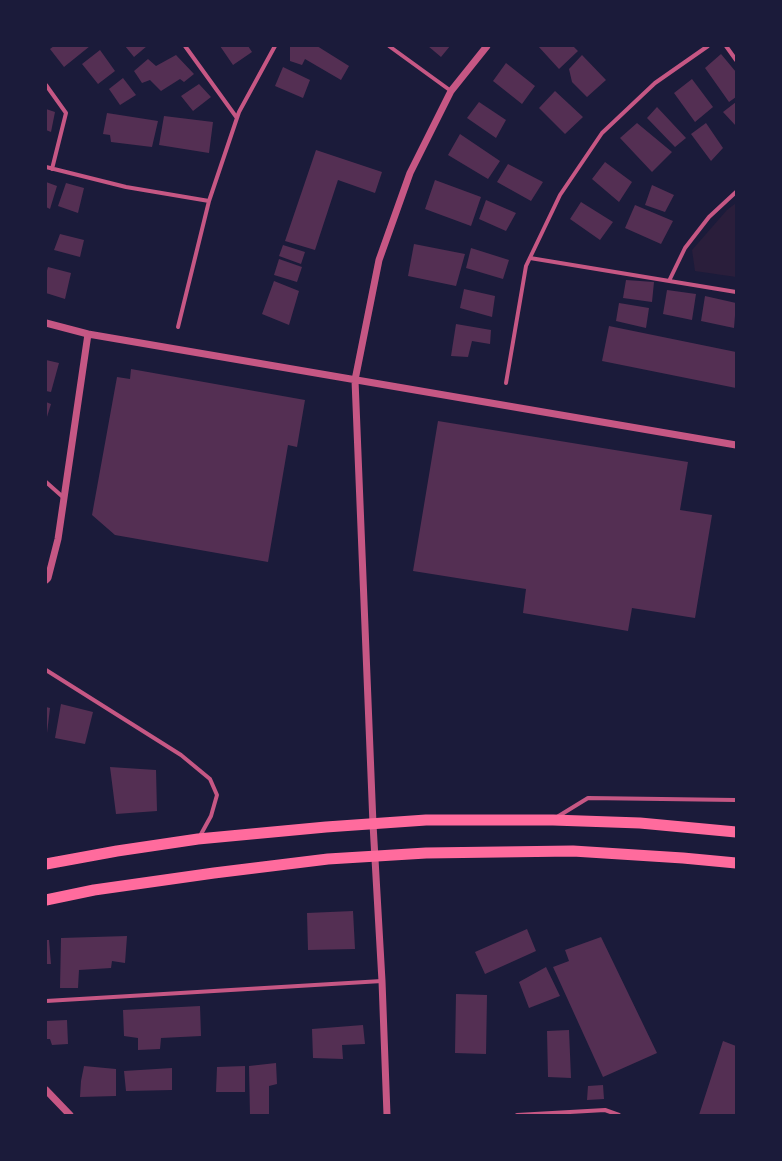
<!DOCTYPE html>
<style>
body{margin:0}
#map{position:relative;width:782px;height:1161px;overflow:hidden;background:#1b1b3a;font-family:Overpass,sans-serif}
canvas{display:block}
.frame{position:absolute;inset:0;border:47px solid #1b1b3a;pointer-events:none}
</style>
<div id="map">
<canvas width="782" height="1161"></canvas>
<div class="frame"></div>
</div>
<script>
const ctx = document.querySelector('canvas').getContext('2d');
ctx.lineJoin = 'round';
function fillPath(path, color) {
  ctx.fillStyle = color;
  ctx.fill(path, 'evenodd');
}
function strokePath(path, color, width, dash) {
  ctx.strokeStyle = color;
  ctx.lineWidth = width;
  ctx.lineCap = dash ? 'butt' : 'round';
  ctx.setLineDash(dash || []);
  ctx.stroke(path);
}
fillPath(new Path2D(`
 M736 203V277L695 271 692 250 727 210Z`), '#2a1e3b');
fillPath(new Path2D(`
 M54 46H90L64 67 50 49Z
 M125 46H147L134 57Z
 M220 46H248L252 52 233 65Z
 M290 46H317L349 66 341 80 305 59 302 65 290 61Z
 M428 46H450L441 57Z
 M538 46H573L578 51 559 69Z
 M100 50 115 71 98 84 82 64Z
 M721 54 736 72V97L729 102 705 68Z
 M176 55 194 74 184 82 180 79 161 91 150 80 142 83 134 71 148 59 156 66Z
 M582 55 606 80 587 97 572 82 569 69Z
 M506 63 535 86 522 104 493 81Z
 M283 67 310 80 303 98 275 86Z
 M123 78 136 95 120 105 109 89Z
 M692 79 713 107 695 122 674 93Z
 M199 84 211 97 193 111 181 96Z
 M555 91 583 117 565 134 539 108Z
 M479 102 506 120 496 138 467 118Z
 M736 102V126L723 112Z
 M657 107 686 138 675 147 647 118Z
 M46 109 55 112 51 132 46 130Z
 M107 113 158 121 152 147 111 142 110 135 103 134Z
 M164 116 213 122 209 153 159 145Z
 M637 123 672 152 652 172 620 138Z
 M706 123 723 148 711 161 691 134Z
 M460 134 500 161 488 179 448 155Z
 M316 150 382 172 375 193 338 180 315 250 285 241Z
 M605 162 632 182 619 202 592 179Z
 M508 164 543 182 531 201 497 182Z
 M435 180 481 197 471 226 425 209Z
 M46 182 57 186 50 209 46 207Z
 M66 183 84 188 78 213 58 206Z
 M652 185 674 195 665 212 645 205Z
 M486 200 516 213 506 231 479 219Z
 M581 202 613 222 600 240 570 219Z
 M635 205 673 221 661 244 625 228Z
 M60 234 84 240 80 257 54 250Z
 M414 244 465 254 456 286 408 276Z
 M283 245 305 252 301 264 279 256Z
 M471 248 509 260 503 279 466 268Z
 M279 259 302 267 297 282 274 275Z
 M48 267 71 273 65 299 46 293V274Z
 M626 280 654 282 652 302 623 298Z
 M274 281 299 291 289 325 262 314Z
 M464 289 495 296 492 317 460 308Z
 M667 290 696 294 692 320 663 314Z
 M705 296 736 303 734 328 701 321Z
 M619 303 649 308 646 328 616 321Z
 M456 324 491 330 490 344 472 341 468 357 451 356Z
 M609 326 736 352V388L602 361Z
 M46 360 59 363 51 392 46 391Z
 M131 369 305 400 297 447 288 445 268 562 115 535 92 515 117 377 130 379Z
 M46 402 51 404 46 420Z
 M438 421 688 462 680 510 712 515 695 618 632 608 628 631 523 613 526 589 413 571Z
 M61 704 93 712 85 744 55 738Z
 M46 707 50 708 47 733H46Z
 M110 767 156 770 157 811 116 814Z
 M353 911 355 949 308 950 307 913Z
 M527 929 536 951 485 974 475 952Z
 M127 936 125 963 112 961 111 968 79 970 78 988H60L61 938Z
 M601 937 657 1053 603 1077 553 967 569 961 565 950Z
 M46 940H49L51 964H46Z
 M546 967 560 996 529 1008 519 982Z
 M456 994 487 995 486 1054 455 1053Z
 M200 1006 201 1036 161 1038 160 1049 138 1050V1038L124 1036 123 1010Z
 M67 1020 68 1044 52 1045 50 1039H46V1021Z
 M363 1025 365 1044 342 1045 343 1059 313 1058 312 1029Z
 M569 1030 571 1078 548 1077 547 1031Z
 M723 1041 736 1046V1115H699Z
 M276 1063 277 1084 269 1086V1115H250L249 1066Z
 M84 1066 116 1069V1096L80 1097 81 1081Z
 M245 1066V1092H216L217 1067Z
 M172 1068V1090L126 1091 124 1071Z
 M603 1085 604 1099 587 1100 588 1086Z`), '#542f53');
strokePath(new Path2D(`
 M185 46 237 118
 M389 46 451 91
 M726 46 736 60
 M46 85 66 113 52 169
 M46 167 126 187 209 201
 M530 258 736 292
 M669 281 685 248 709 217 736 192
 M178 327 209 201 239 112 275 46
 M506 383 526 266 560 195 602 133 655 83 708 46
 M46 482 64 498
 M46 670 181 755 210 779 217 795 211 816 200 836
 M557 817 588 798 736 800
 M46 1001 382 981
 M517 1115 605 1110 619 1115`), '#c65784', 4);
strokePath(new Path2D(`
 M46 323 88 334 736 445
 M46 580 48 578 58 539 88 334
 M46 1090 70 1115
 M387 1115 382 981 373 824 355 380 379 260 410 173 451 91 487 46`), '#c65784', 7);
strokePath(new Path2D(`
 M46 864 117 851 198 839 326 827 426 820H553L640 823 736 832
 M46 900 94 890 214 873 328 859 426 853 573 851 683 858 736 863`), '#ff6b9d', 11);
</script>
